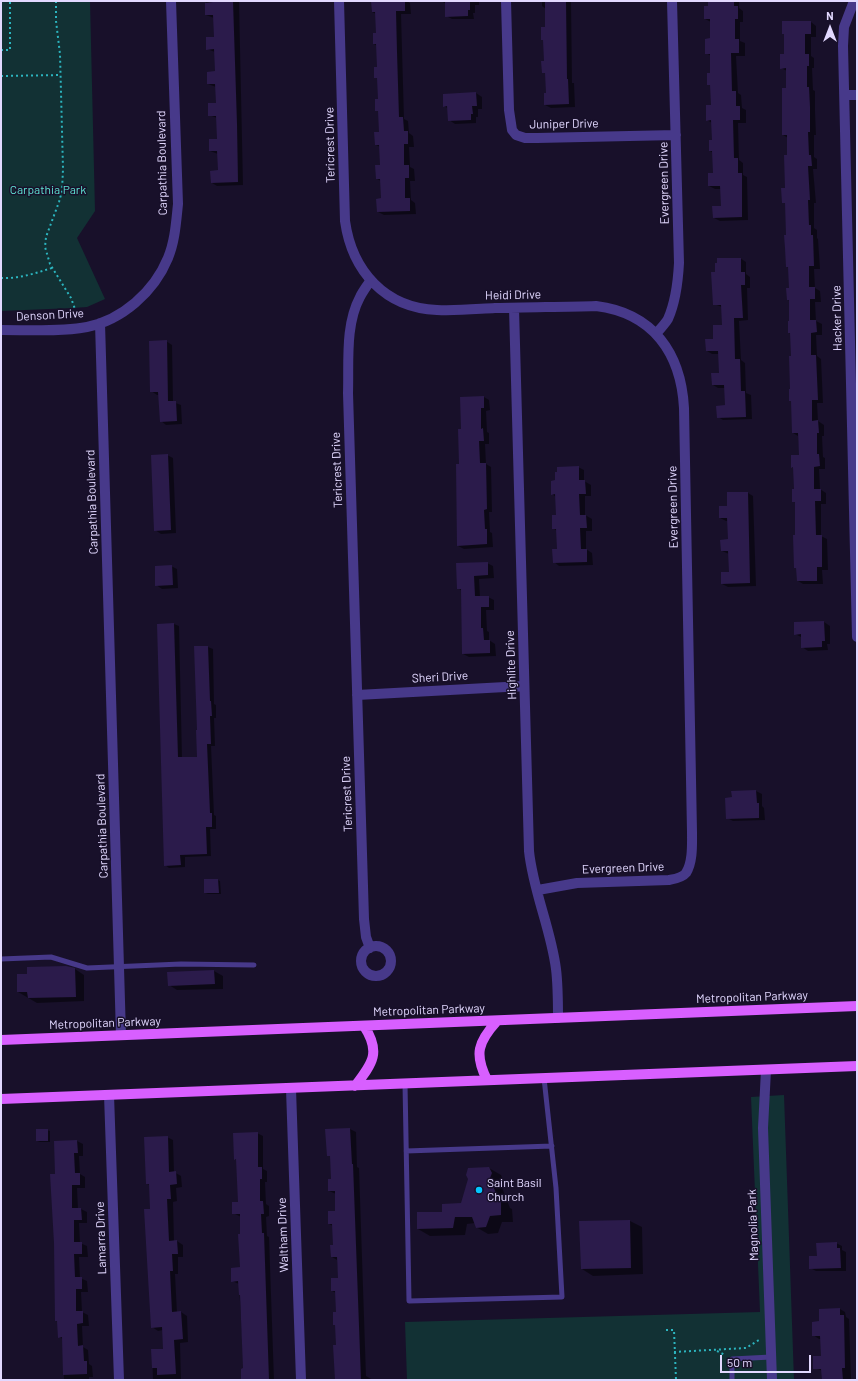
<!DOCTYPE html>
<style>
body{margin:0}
#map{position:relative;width:858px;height:1381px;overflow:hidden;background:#18102a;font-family:Barlow,sans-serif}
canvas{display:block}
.frame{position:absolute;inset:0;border:2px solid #e2d8ff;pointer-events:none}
.north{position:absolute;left:810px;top:8px;width:40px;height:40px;-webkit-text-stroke:3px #18102a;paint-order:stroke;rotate:0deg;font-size:11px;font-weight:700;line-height:16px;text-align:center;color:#e2d8ff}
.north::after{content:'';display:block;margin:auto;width:14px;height:18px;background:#e2d8ff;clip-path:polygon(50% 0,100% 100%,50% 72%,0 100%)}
.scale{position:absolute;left:720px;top:1355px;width:91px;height:18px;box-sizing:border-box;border:2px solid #e2d8ff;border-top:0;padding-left:5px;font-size:12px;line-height:14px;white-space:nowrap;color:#e2d8ff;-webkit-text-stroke:3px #18102a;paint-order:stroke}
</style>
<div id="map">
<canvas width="858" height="1381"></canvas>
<div class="frame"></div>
<div class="north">N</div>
<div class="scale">50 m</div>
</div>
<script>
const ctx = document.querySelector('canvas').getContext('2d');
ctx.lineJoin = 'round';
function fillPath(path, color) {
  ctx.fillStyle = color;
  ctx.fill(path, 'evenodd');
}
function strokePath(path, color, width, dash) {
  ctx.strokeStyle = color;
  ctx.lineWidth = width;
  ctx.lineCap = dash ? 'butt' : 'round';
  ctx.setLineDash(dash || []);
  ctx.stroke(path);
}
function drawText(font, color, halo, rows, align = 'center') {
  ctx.font = font + ' Barlow,sans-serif';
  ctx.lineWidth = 3;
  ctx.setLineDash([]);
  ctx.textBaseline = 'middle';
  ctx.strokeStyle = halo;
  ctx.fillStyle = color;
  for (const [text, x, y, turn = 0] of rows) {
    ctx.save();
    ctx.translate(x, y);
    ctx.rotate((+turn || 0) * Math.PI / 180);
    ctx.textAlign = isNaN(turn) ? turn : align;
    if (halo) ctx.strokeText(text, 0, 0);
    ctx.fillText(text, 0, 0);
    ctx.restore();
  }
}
fillPath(new Path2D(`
 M1 1H90L95 211 77 238 105 299 87 307 73 308 1 311Z
 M784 1095 794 1380H407L405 1322 760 1312 751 1097Z`), '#123134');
fillPath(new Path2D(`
 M206 1H239L243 185 217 186 212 183 219 171 218 154 210 151 218 140 217 118 209 115 217 104 216 87 208 84 216 72 215 52 207 49 215 38 214 18 206 15Z
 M372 1H407L410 3 411 14H401L404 119 408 121 409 133 413 136 414 147H409L410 167 414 169 415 181H410L411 200 415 203 416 214 384 215 378 212 382 199 381 181 377 179 381 166 380 147 376 145 380 133 379 112 376 110 379 100 378 79 375 77 378 67 377 46 374 44 377 34 376 14 372 12Z
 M441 1H479V5H475V13H473L474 19H452L446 16V4Z
 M542 1H571L572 83H574L575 107 551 108 545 105 547 94 546 74 543 72 545 62 546 9 542 6Z
 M709 1H739V8L743 11V22H740V41L745 43V56H736L738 93 741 95 742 108 746 110V123H738L739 160 743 163V175L747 177 748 220 720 221 714 218 722 207 721 189H715L709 186 714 174 713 153 710 151 713 141 712 123 707 120 712 106 711 86 708 84 711 74V56L706 53 711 39V22L705 19 709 7Z
 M811 22 816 26V37H811V56L814 58V68H812L813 90 815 91V111L816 135H814V157L817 159V169H813L816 203H814V228L817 230V238L818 239 820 269H814L815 288 820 291 821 302H815L816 321 822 324V335H816L817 356 821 359 823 403H817L818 421 824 425V436H822L823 457 825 458V469H819L820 489 826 493V504H821V536L827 539 828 570H822L823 584H803L798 581 796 503 793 501 795 490 794 468 792 467 800 456 798 436 793 433 791 334 789 333 790 322V301L788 300 790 289 789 268 787 267 786 204 783 202 786 189 788 156V138L783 135 787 89V71L781 68 785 55Z
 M476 93 482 97V109H478V117H476V123L455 124 449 120V109L444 106Z
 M740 258 746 262V274L750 277V288H747L748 320 739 321 741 360 745 363 746 393 751 395 752 419 723 420 718 417 726 406 725 388H718L713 385 720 374V354H712L707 351 723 326 722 307 714 304 716 273Z
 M166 341 172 345 173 402 181 405 182 424 166 425 161 421 159 395H157L151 391Z
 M484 397 489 400 490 410 486 411 487 432 489 433V444H485L486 464 491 467 492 512H489L490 532 492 533 493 547 464 549 458 546 460 465 462 430Z
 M167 455 173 458 176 533 161 534 155 530Z
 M578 467 584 470V481L591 485V496H585V515L592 519V531H586V549L592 553 593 565 559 566 554 562 558 550 557 531 553 528 557 516 556 497 552 494 556 481Z
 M748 493 753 496 756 586 728 587 722 584 730 573 729 554 722 551 729 540V521H726L720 518Z
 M487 563 493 566 494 578 479 579 480 597H488L494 600V610H486L487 631 489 632V640L495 644 496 656 469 657 463 654 462 591 458 588Z
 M171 566 177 569 178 588 162 589 156 585Z
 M824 622 830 626V644H827L828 650 808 651 802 647 801 637 795 634V623Z
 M174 624 179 626 182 758H198V731L195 647H208L213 649 214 704 216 705V718H214L215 746H211L214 815 216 816V829H210L211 856 185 857V867L169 868 165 865 158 625Z
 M756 791 762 794V806L764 808 765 820 733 821 727 818Z
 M218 880 220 881 221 894H208L205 893Z
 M75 969 84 975V1001L37 1003 18 992Z
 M214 971 223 976V989L177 990 169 985Z
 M350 1129 356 1132 357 1167 359 1168 366 1376 373 1380H336L337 1346 336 1293 332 1291 339 1279 337 1260 332 1257 334 1246 333 1226 329 1224 336 1212V1194L329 1191 332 1180 331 1157 328 1155Z
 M47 1130 50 1131V1142H40L37 1141Z
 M257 1133 263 1136V1169L267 1171V1182H265L266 1204 269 1206V1216L266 1217 267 1236 269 1237 274 1380H242L244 1369 239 1284 232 1281 241 1268V1217L233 1213 239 1203 237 1160 235 1159Z
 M167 1137 173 1140 174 1172 181 1176 182 1187 176 1188 177 1201 173 1202 174 1241H177L183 1245V1257H178V1274H175L177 1313 181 1312 187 1316 188 1342 180 1343 181 1380H153L152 1350H164L163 1330 158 1331 152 1327 151 1210 150 1185 147 1184Z
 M55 1141H77L83 1144V1156H79L80 1174 85 1177V1188H77L78 1209H81L87 1212V1223H79L80 1243 87 1246 88 1257H79L80 1278 87 1281 88 1292H81L82 1312 88 1315 89 1326H82L83 1347 88 1350 89 1364 92 1366 93 1377H89V1380H64L63 1339 59 1337 58 1322 56 1321 55 1243 56 1175Z
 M489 1168 501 1175 503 1180 501 1185 510 1208 512 1209 513 1222H502L498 1233 488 1234 476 1227 475 1223 467 1224 465 1235 430 1236 418 1229 442 1213 461 1204Z
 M630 1221 642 1227 643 1274 593 1276 582 1269Z
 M836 1243 842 1246V1250L846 1252V1271H816L810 1268 818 1257Z
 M840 1309 845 1312 846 1317 849 1319 851 1380H823V1371L814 1368 822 1357 821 1339H819L813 1335 820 1322Z`), '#0007');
fillPath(new Path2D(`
 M213 1H233L237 124 238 182 211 183 210 171 218 170 217 151H209V139H217L216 116H208V103H216L215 84H207V72L215 71 214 49 206 50V37H214L213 15H205V3L213 2Z
 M371 1H405V11H396L397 52 399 117H403L404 131H408V144H404V165H409V178H405V198H410V211L377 212 376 199 381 198 380 179H376L375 165H380L379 145H375L374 132H379L378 111H375V99H378L377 78H374V67H377L376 44H373V33H376L375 12H372Z
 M445 1H470V10H468V16L445 17Z
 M545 1H566L567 79H568L569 104 544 105V93H546L545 73H542L541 61H544L543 40H541V27H545Z
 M708 1H734V6H738V19H735V39H739V53H731L732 91H736V106H740V120H733L734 158H738V173H742V217L713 218 712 206H721L720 186H708V173H713L712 151H709V140H712L711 120 706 121V105H711L710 85H707V73H710V54H705V39L710 38V19H704V6H708Z
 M782 21H811V34H805V54H809V66H807V87H809L810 107V132H808L809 155H811L812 166H808L810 200H808L809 225H811V235H813L814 266H809V287H815V299H810V320H816L817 332 811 333V355H816L818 400H812V421L818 420 819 433H817V454H819L820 466 814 467V489H821V501H815L816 535H822V567H817V581H797L796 568H794L793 535H795V502H792V489H794L793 467 791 468V455H799L798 433H792L791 401H789V389H790L789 356H791L790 333H788V321H789V300H787L786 288H789L788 267H786L785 248 784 235H786L785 203H782L781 188H785L784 155H787V135H782V88H786V68L780 69V54H784V34H782Z
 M476 92 477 106H472L473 114H471V120L448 121 447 106 443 107V94Z
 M717 258H741V272H745V285H741L743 318H734L735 359H740L741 391H745L746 417 717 418 716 406 725 405 724 385H712L711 373H719L718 351H706L705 339H713V325H722L721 305H713L711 272H715V263H717Z
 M167 340 168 401H176L177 421 160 422 158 392H150L149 341Z
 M484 396V408H481V429L483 428 484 441H479L480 463H486L487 509 484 510 485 529H487V544L457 546 456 464H459L458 429H461L460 397Z
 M168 454 171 530 154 531 151 455Z
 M579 466V480H585L586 494H579L580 515H586L587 528H580L581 549H587V562L553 563 552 549H557L556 529H552V515H556L555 494 551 495V481L555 480V472H557V467Z
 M727 492H748L750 583 721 584V572H729L728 551H721L720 540 728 539 727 518H719V506H727Z
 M488 562V575L474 576 475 596H489V607H481V628H483L484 640H490V653L462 654 461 589H457L456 563Z
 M172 565 173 585 155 586V566Z
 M824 621 825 641H822V647L801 648V634L794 635V622Z
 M174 623 178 757H197L196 730H197L194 646H208L210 701H211L212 716H210L211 744H207L210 813H212V827H206L207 854 180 855 181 865 164 866 157 624Z
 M756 790 757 803H759V818L726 819 725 798 732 797 731 791Z
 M204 879H218L219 893H204Z
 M66 966 75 968 76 997 28 998 27 992H17V974H27V967Z
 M214 970 215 984 168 986 167 972Z
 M350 1128 352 1164H353L361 1380H335L333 1345H336L335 1325H333V1312H336L335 1291H331V1278H338L337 1257H331L330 1245H333L332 1224H328V1211H335V1191H328V1179H331L330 1156H327L325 1129Z
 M36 1129H48V1141H36Z
 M258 1132V1167H262V1179H260V1201H263L264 1214H261L262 1233H264L269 1380H241V1369L243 1368 240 1295H239L238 1281 231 1282V1268L240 1267 238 1234H240V1214H232V1202H238L236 1159 234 1160 233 1133Z
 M168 1136 169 1172 176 1171 177 1184 170 1185 171 1199H167L169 1241 177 1240 178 1254H172L173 1271H170L172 1312 181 1311 183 1339 174 1340 176 1374 157 1375V1368H152L151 1349H163L162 1327 151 1328 144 1209H150L149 1184H146L144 1137Z
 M77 1140 78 1153H74L75 1173H80V1185H72V1208H81L82 1220H74V1242H82V1254H74L75 1277H82V1289H76V1311H83V1323L77 1324 78 1346 83 1345 84 1361H87V1374L63 1375 62 1337 58 1338 57 1321H55L54 1243 50 1174H55L54 1141Z
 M489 1167 492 1173 490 1178 499 1201H501V1215L490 1216 486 1227 476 1228 472 1217H455L453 1228 417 1229V1212H442V1204L461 1203 468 1179 466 1175 468 1168Z
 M630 1220 631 1268 581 1269 579 1221Z
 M837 1242V1248H840L841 1268 809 1269V1256H817L816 1243Z
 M840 1308V1315H844L845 1368H842L843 1380H822L821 1369H813V1356H821L820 1336H812V1322L819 1321V1309Z`), '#2b1b4b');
strokePath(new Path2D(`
 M56 1V21L60 54 63 169 62 191 59 202 46 237 45 247 50 264 71 298 75 309
 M1 50H10V1
 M1 76 61 75
 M1 278C19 279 36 273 52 268
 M666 1330H674L676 1380
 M717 1351 725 1355
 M674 1352 746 1348 759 1340`), '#2cb5bf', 2, [2, 3]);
strokePath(new Path2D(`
 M1 959 51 957 87 968 181 964 254 965
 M405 1084 409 1301 562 1297 556 1188 544 1078
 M406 1151 552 1146
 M732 1380V1359L771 1357`), '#47398a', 5);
strokePath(new Path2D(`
 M339 1 345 221C352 271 385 308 437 310 456 311 476 309 495 308 529 307 562 307 596 306 653 313 681 353 684 408L692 832C692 844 693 862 686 873 682 878 674 879 669 880L577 883 538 890
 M506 1 509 110 512 130 516 135 525 138H537L676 135
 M854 1 844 27 843 46 857 637
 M845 95H857
 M514 308 529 851C533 891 551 929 556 969 558 985 558 1002 558 1018
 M100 323 121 1035
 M1 330C29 330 59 332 87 327 122 320 154 292 168 258 175 241 176 223 178 204L171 1
 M656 334C660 329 665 324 668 319 676 301 678 282 679 263L672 1
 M357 695 524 686
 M361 961a15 15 0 1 1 30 0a15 15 0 1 1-30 0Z
 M370 948 366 937 364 919 348 393C349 362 345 325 360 297 363 291 367 286 370 281
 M766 1070 763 1128 772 1380
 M291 1089 301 1380
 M109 1095 119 1380`), '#47398a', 10);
strokePath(new Path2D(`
 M1 1040 857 1006
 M487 1080C474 1054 478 1042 497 1021
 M355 1086C373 1063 381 1052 364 1026
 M1 1099 857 1066`), '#d85fff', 10);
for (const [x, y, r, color] of [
 [479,1190,4,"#04c5ff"]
]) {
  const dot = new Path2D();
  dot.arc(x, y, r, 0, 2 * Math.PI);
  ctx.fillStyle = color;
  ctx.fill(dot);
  strokePath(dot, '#18102a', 1.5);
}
drawText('12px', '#e2d8ff', '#18102a', [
 ["Juniper Drive",564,124,-1],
 ["Tericrest Drive",330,145,-91],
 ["Carpathia Boulevard",162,163,-91],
 ["Evergreen Drive",664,183,-91],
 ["Heidi Drive",513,295,-1],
 ["Denson Drive",50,315,-3],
 ["Hacker Drive",837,318,-91],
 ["Tericrest Drive",337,470,-92],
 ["Carpathia Boulevard",92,502,-92],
 ["Evergreen Drive",673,507,-91],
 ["Highlite Drive",511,665,-92],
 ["Sheri Drive",440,677,-3],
 ["Tericrest Drive",347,794,-92],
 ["Carpathia Boulevard",102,826,-92],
 ["Evergreen Drive",623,868,-2],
 ["Metropolitan Parkway",752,997,-2],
 ["Metropolitan Parkway",429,1010,-2],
 ["Metropolitan Parkway",105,1023,-2],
 ["Magnolia Park",753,1225,-92],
 ["Waltham Drive",283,1235,-92],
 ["Lamarra Drive",101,1238,-92]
]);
drawText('12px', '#5fe4d4', '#18102a', [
 ["Carpathia Park",48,190]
]);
drawText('12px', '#e2d8ff', '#18102a', [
 ["Saint Basil",487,1183],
 ["Church",487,1197]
], 'left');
</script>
